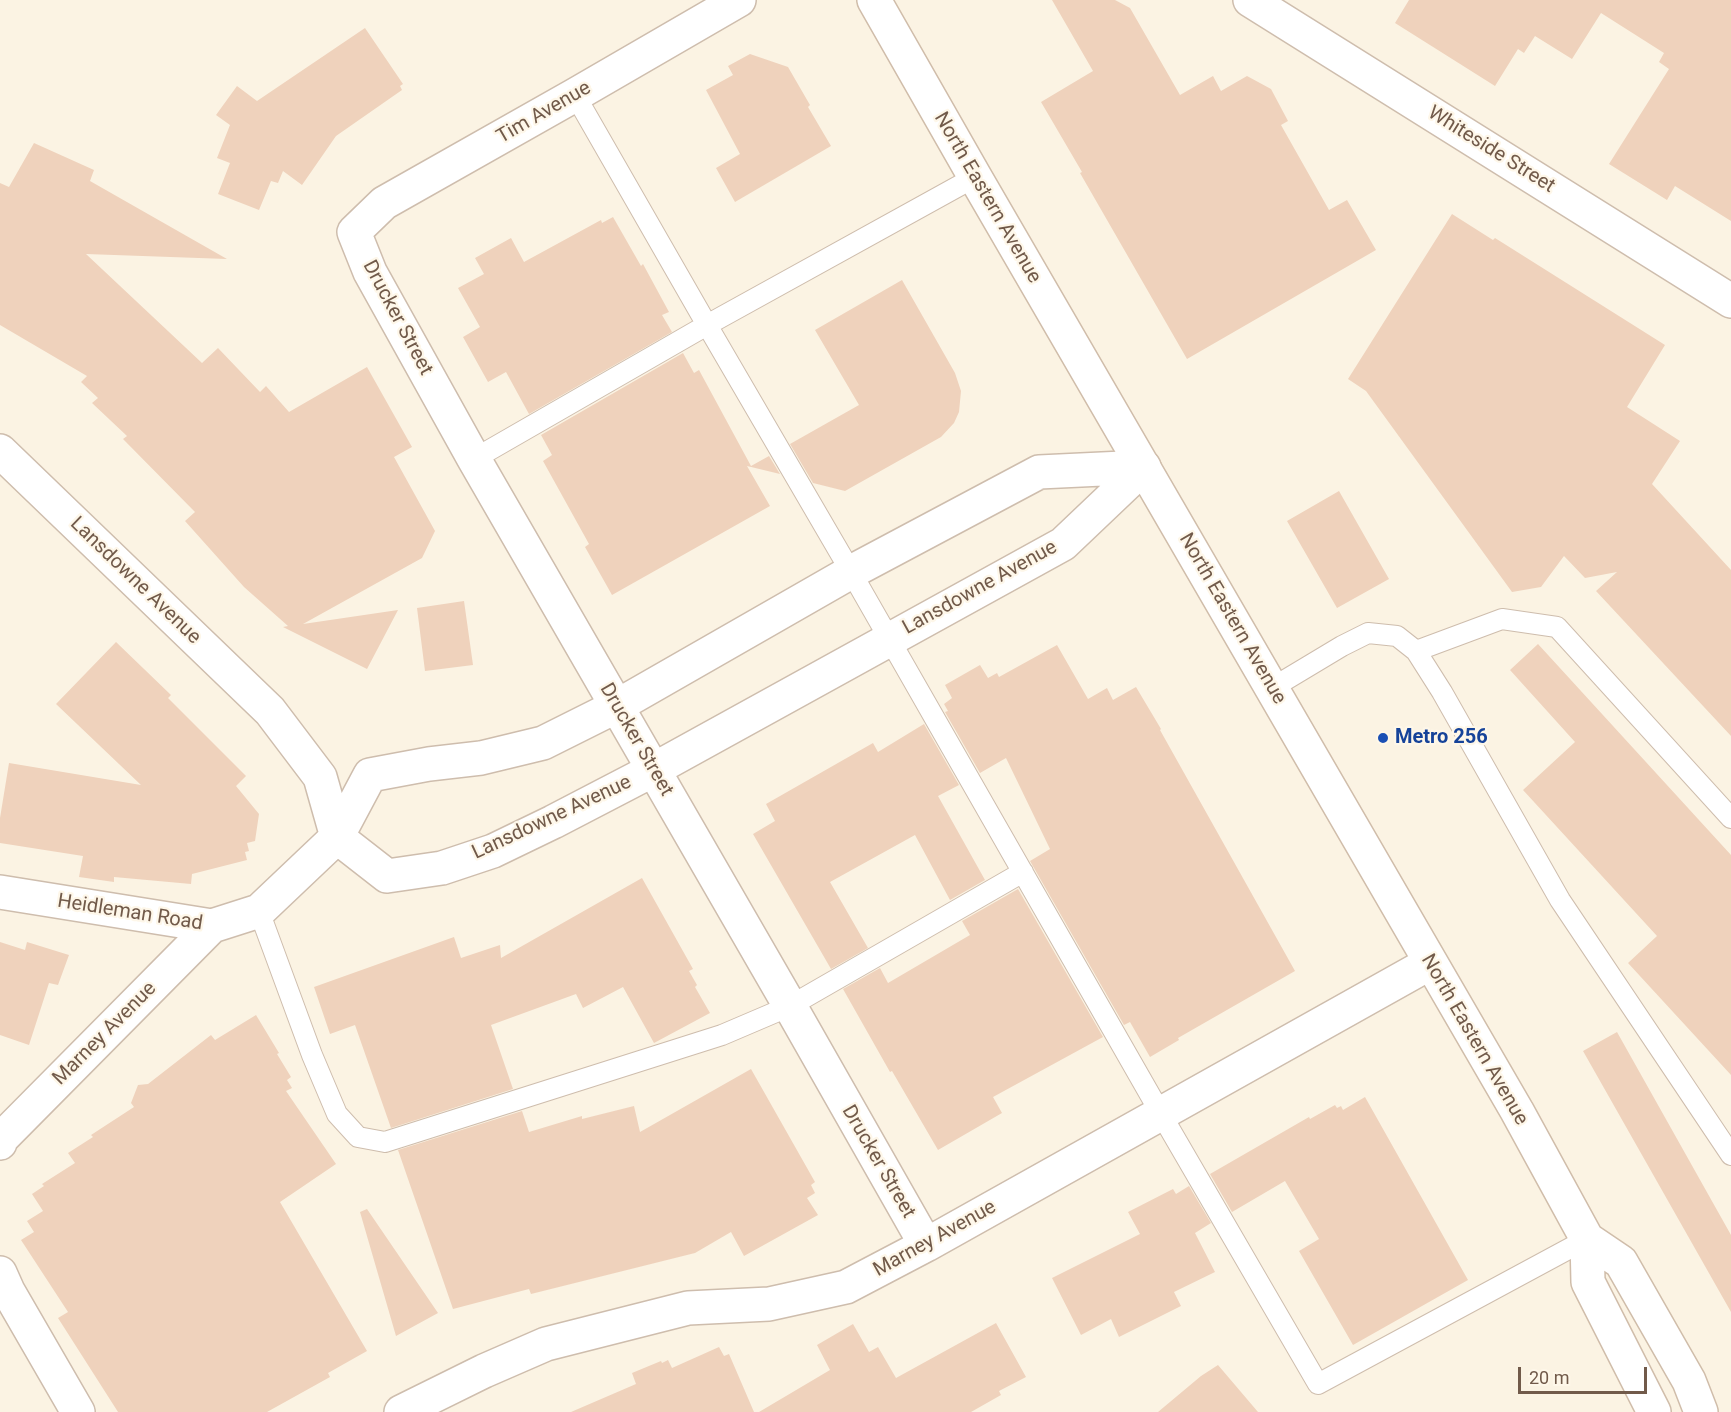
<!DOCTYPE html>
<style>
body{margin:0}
#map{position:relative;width:1731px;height:1412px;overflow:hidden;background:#fbf3e3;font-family:Roboto,sans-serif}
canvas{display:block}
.scale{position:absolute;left:1518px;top:1367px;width:129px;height:27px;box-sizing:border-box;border:3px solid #715a4a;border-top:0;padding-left:8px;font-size:18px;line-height:21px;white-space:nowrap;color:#715a4a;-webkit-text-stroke:4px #fef7e9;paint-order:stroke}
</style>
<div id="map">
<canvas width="1731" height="1412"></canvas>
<div class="scale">20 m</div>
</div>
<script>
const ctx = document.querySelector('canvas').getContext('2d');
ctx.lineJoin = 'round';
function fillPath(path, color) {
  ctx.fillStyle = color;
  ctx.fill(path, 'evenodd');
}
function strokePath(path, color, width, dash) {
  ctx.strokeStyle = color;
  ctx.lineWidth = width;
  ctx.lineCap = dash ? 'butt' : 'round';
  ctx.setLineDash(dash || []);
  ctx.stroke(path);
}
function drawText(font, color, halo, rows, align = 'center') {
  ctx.font = font + ' Roboto,sans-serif';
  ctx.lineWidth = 4.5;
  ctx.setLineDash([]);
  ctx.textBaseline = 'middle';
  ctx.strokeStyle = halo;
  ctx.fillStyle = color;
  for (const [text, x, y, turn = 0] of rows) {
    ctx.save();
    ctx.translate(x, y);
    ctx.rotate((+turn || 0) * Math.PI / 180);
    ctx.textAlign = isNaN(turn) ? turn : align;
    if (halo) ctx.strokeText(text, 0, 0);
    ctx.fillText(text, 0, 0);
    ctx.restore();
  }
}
fillPath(new Path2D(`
 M1052 0H1115L1130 8 1180 95 1213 76 1221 91 1247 76 1271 89 1288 121 1281 125 1329 210 1347 200 1376 250 1187 359 1080 173 1082 172 1041 102 1093 71Z
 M1409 0H1731V221L1675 186 1667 200 1609 164 1669 69 1659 62 1664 53 1601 13 1572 59 1535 36 1524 53 1518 49 1495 86 1395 23Z
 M365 28 403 84 400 86 402 90 336 136 302 185 283 171 278 183 271 181 259 210 218 194 230 163 217 158 230 125 216 115 237 86 257 101Z
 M750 54 788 67 810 105 808 107 831 146 735 202 716 168 740 154 706 90 733 75 728 66Z
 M34 143 94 170 90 181 227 259 86 254 202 363 218 348 260 392 266 386 289 412 367 367 412 447 394 457 435 531 422 558 303 624 398 610 367 669 283 627 288 626 244 587 185 521 195 512 123 439 127 436 92 403 98 398 81 382 87 376 0 325V183L9 187Z
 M1452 214 1493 240 1495 238 1665 345 1627 407 1680 441 1652 484 1731 570V736L1596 591 1617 572 1585 578 1564 556 1541 587 1512 592 1366 391 1348 379Z
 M613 217 641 266 643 264 669 312 662 315 672 332 529 414 506 372 488 382 463 337 480 327 458 288 484 274 475 258 511 238 524 262 601 220 602 223Z
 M902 280 955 373 961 391 959 412 954 423 941 437 845 491 813 483 790 444 859 405 815 330Z
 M683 353 694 373 699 370 751 466 769 456 780 474 747 466 770 506 612 595 585 547 589 544 543 461 552 455 541 435Z
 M1339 491 1389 579 1337 608 1287 521Z
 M464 601 473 665 425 671 417 608Z
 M116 642 171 695 168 698 246 776 236 786 259 814 255 841 247 843 249 851 245 852 247 860 192 874 191 884 114 877V882L79 877 83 856 0 843V818L9 763 141 785 56 704Z
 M1538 644 1731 855V1075L1628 963 1657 936 1523 790 1575 742 1510 670Z
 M1057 645 1088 699 1107 688 1113 700 1136 687 1161 729 1160 730 1295 971 1178 1038 1179 1040 1150 1057 1130 1022 1124 1025 1030 861 1050 849 1006 758 980 773 945 712 948 711 944 704 952 698 945 685 980 665 988 678 997 673 999 677Z
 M924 724 959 785 938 796 985 880 950 900 915 835 830 882 868 948 831 969 753 834 775 821 766 804 873 743 878 752Z
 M642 878 693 969 689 971 697 985 695 987 710 1013 654 1043 623 987 583 1008 576 994 491 1025 513 1089 391 1128 355 1025 330 1034 314 987 454 937 461 958 500 945 501 958Z
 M1018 889 1103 1037 993 1097 1002 1113 938 1150 892 1071 890 1072 843 989 880 968 888 983 970 935 962 921Z
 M0 942 25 950 27 942 69 955 58 985 49 983 29 1045 0 1035Z
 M256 1015 279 1053 277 1054 291 1077 287 1080 292 1088 286 1091 336 1164 280 1202 367 1351 328 1373 330 1377 267 1412H118L58 1318 68 1312 21 1240 34 1232 27 1221 43 1211 32 1194 44 1186 42 1184 75 1163 68 1153 93 1137 91 1135 134 1107 131 1103 138 1085 148 1084 211 1035 215 1040Z
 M1617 1032 1731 1235V1312L1583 1051Z
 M751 1069 815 1182 811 1185 815 1193 807 1198 818 1215 744 1256 731 1232 695 1253 531 1294 529 1289 453 1309 398 1150 522 1111 529 1132 582 1116V1119L634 1106 640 1132Z
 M1365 1097 1468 1280 1353 1345 1299 1251 1319 1239 1285 1181 1232 1212 1210 1174 1309 1117 1310 1119 1335 1105 1337 1108 1341 1106 1343 1110Z
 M1189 1186 1211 1223 1195 1233 1215 1272 1174 1292 1181 1306 1119 1337 1111 1319 1081 1335 1052 1278 1140 1234 1128 1212 1173 1189 1176 1194Z
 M367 1209 438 1313 396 1336 360 1212Z
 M996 1323 1026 1377 999 1391 1001 1395 971 1412H759L830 1370 817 1345 853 1324 869 1352 878 1347 896 1378Z
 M719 1347 724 1356 729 1354 754 1412H571L636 1384 632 1373 661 1361 662 1363 668 1360 672 1368Z
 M1218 1365 1258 1412H1158L1201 1376Z`), '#efd2bc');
const service = new Path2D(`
 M575 95 707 325 851 572 1161 1114 1318 1384 1587 1239
 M474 459 707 325 975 177
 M1416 651 1502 619 1557 627 1731 818
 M1272 688 1342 646 1368 633 1397 636 1416 651 1442 692 1560 900 1731 1155
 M259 911 312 1055 337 1114 358 1137 385 1142 722 1035 790 1006 1023 872`);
const minor = new Path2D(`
 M739 0 575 95 384 203 354 232 370 272 474 459 790 1006 926 1245
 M0 451 270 711 320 777 337 837 387 876 442 868 493 851 553 822 653 770 1063 544 1144 467
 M0 892 212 926 259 911 337 837 370 775 429 764 481 758 543 743 617 706 851 572 1039 472 1144 467
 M0 1143 1 1139 212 926
 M0 1273 8 1291 78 1412
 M401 1412 484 1371 546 1344 688 1308 769 1304 846 1287 926 1245 1430 963`);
const tertiary = new Path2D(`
 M1250 0 1731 301`);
const secondary = new Path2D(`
 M874 0 975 177 1517 1111 1587 1239 1588 1282 1654 1412
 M1587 1239 1621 1262 1689 1381 1701 1412`);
strokePath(service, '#cebdad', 22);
strokePath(minor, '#cebdad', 36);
strokePath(tertiary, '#cebdad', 36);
strokePath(secondary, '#d0bdaa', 36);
strokePath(service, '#fff', 20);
strokePath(minor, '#fff', 33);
strokePath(tertiary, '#fff', 33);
strokePath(secondary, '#fff', 33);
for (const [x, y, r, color] of [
 [1383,738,6,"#1a4fb4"]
]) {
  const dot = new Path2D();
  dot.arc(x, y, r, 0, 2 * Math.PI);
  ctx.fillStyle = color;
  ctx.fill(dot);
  strokePath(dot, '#fef7e9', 2);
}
drawText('20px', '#715a4a', '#fef7e9', [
 ["Tim Avenue",544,113,-30],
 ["Whiteside Street",1491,150,32],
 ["North Eastern Avenue",987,198,60],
 ["Drucker Street",397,318,62],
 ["Lansdowne Avenue",135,581,44],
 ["Lansdowne Avenue",980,588,-29],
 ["North Eastern Avenue",1232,619,60],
 ["Drucker Street",636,740,60],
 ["Lansdowne Avenue",552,818,-25],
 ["Heidleman Road",130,913,9],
 ["Marney Avenue",105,1034,-45],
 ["North Eastern Avenue",1474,1040,60],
 ["Drucker Street",878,1162,60],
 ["Marney Avenue",935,1239,-29]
]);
drawText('bold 20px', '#164399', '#fef7e9', [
 ["Metro 256",1395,738]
], 'left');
</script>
